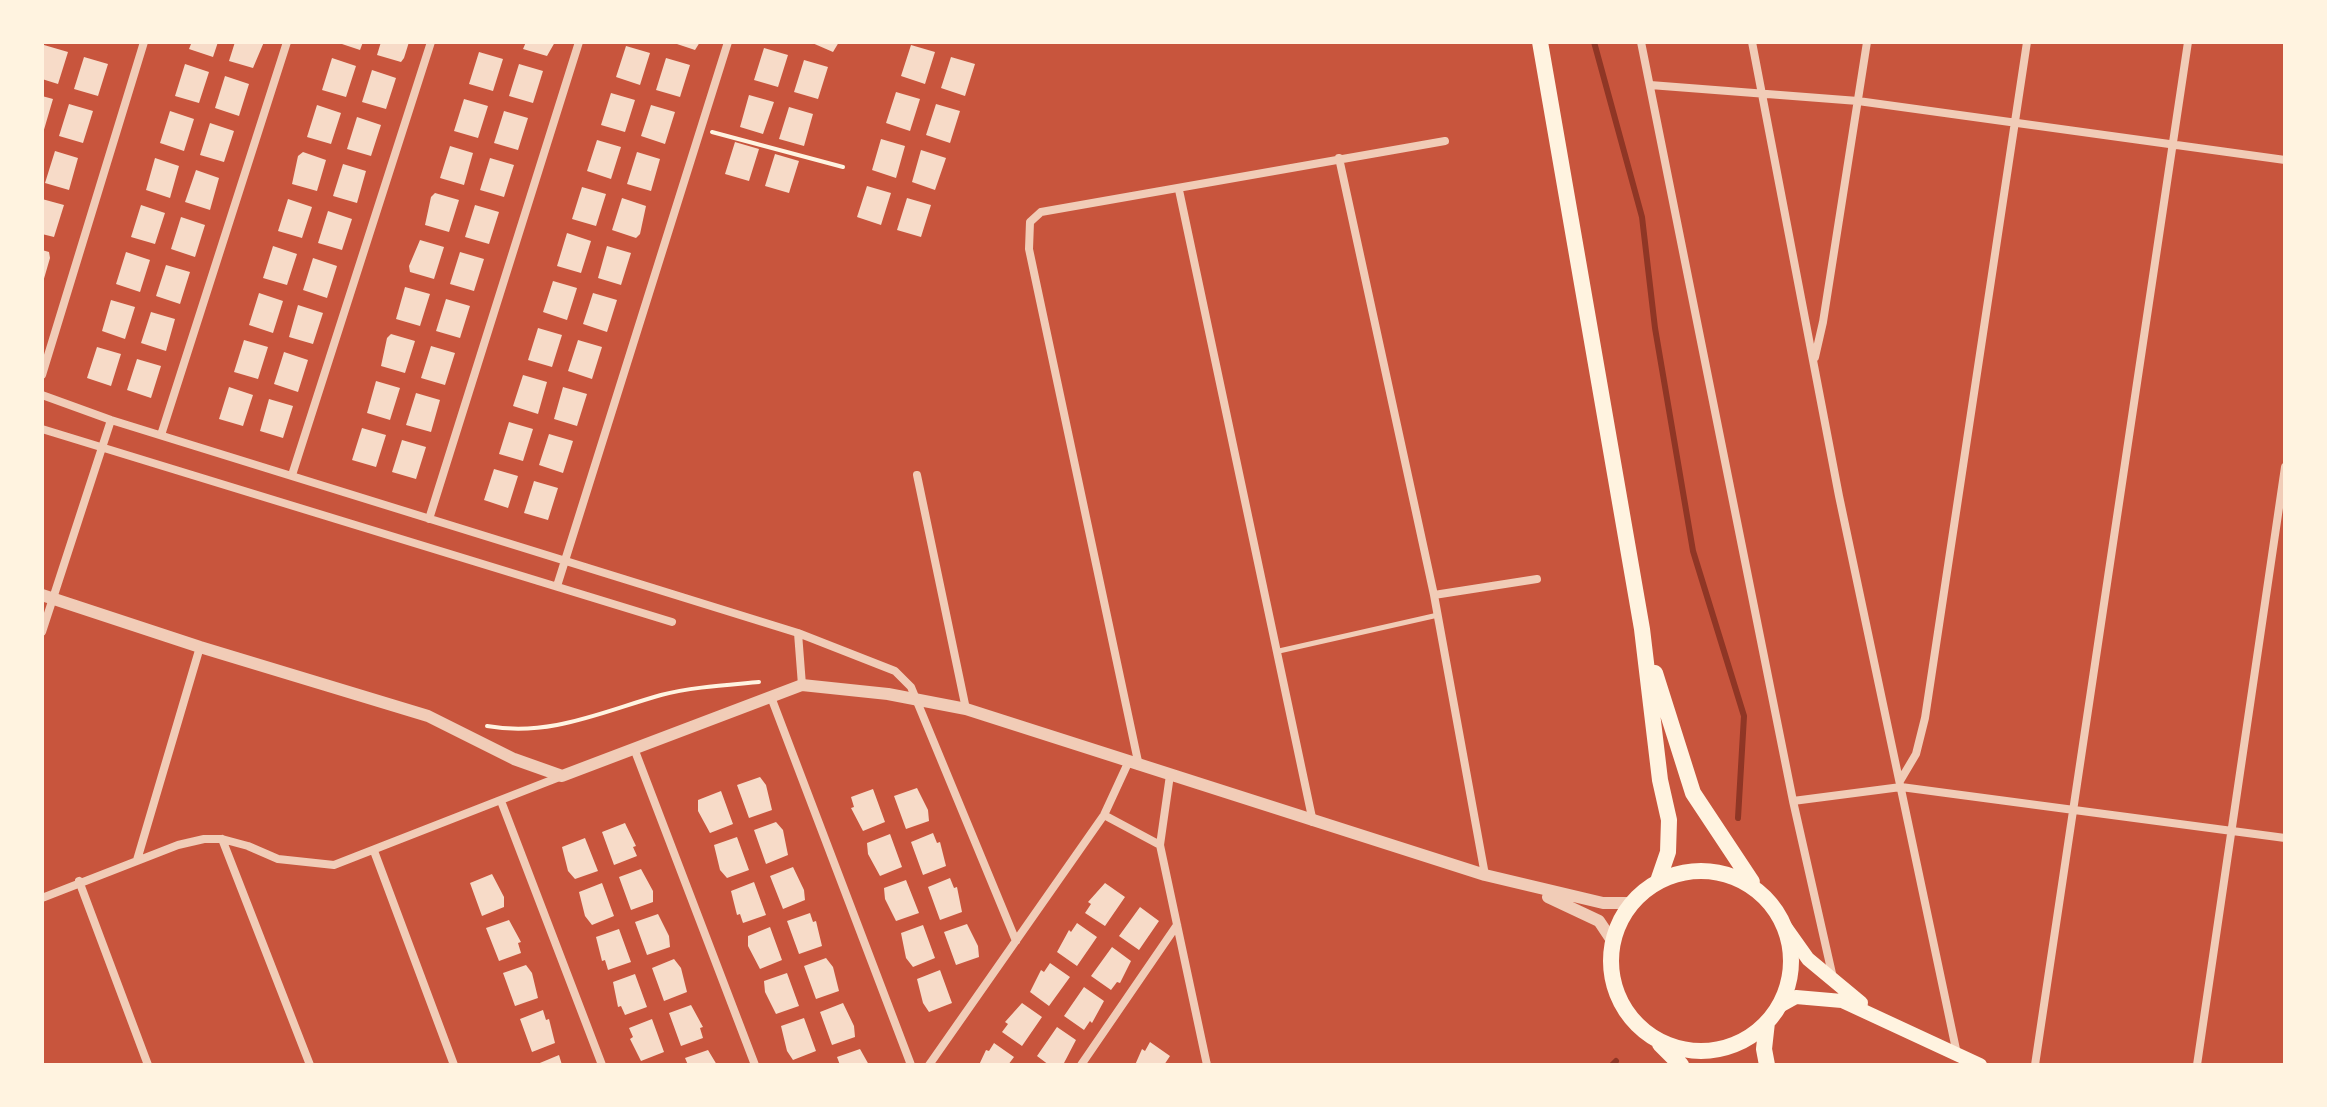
<!DOCTYPE html>
<style>
body{margin:0}
#map{position:relative;width:2327px;height:1107px;overflow:hidden;background:#c8553d;font-family:"Open Sans",sans-serif}
canvas{display:block}
.frame{position:absolute;inset:0;border:44px solid #fff3e0;pointer-events:none}
</style>
<div id="map">
<canvas width="2327" height="1107"></canvas>
<div class="frame"></div>
</div>
<script>
const ctx = document.querySelector('canvas').getContext('2d');
ctx.lineJoin = 'round';
function strokePath(path, color, width, dash) {
  ctx.strokeStyle = color;
  ctx.lineWidth = width;
  ctx.lineCap = dash ? 'butt' : 'round';
  ctx.setLineDash(dash || []);
  ctx.stroke(path);
}
function fillPath(path, color) {
  ctx.fillStyle = color;
  ctx.fill(path, 'evenodd');
}
strokePath(new Path2D(`
 M1594 42 1642 217 1655 328 1693 551 1744 716 1738 818
 M1612 1065 1616 1061`), '#8f3625', 6);
fillPath(new Path2D(`
 M185 42H218L213 57 189 49 191 44Z
 M235 42H264L253 68 229 61Z
 M336 42H363L360 50Z
 M381 42H409L404 58 401 62 377 55Z
 M526 42H555L547 56 523 49Z
 M671 42H700L695 50Z
 M810 42H839L833 52Z
 M44 45 68 52 58 84 42 79Z
 M911 45 935 52 925 84 901 76Z
 M626 46 650 53 640 85 616 77Z
 M764 48 788 55 778 87 754 80Z
 M479 52 503 59 493 91 469 84Z
 M84 57 108 64 98 96 74 89Z
 M951 57 975 64 965 96 941 88Z
 M332 58 356 66 346 97 322 90Z
 M666 58 690 65 680 97 656 90Z
 M804 60 828 67 818 99 794 92Z
 M185 64 209 72 199 103 175 96Z
 M519 64 543 71 533 103 509 96Z
 M372 70 396 78 386 109 362 102Z
 M225 76 249 84 239 116 215 108Z
 M896 92 920 99 910 131 886 123Z
 M611 93 635 100 625 132 601 125Z
 M749 95 774 102 763 134 740 127Z
 M42 96 53 99 43 133H42Z
 M464 99 488 106 478 138 454 131Z
 M69 104 93 111 83 143 59 136Z
 M936 104 960 111 950 143 926 135Z
 M317 105 341 113 331 144 307 137Z
 M651 105 675 112 665 144 641 136Z
 M789 107 813 114 804 146 779 139Z
 M170 111 194 119 184 151 160 143Z
 M504 111 528 118 518 150 494 143Z
 M357 117 381 125 371 156 347 149Z
 M210 123 234 131 224 162 200 155Z
 M881 139 905 146 896 178 872 170Z
 M597 140 621 147 611 179 587 171Z
 M735 142 759 149 749 181 725 174Z
 M450 146 473 153 464 185 440 178Z
 M921 150 946 158 935 190 912 182Z
 M55 151 78 158 69 190 45 183Z
 M303 152 326 160 317 191 292 184 298 156Z
 M637 152 660 159 651 191 627 184Z
 M775 154 799 161 789 193 765 186Z
 M155 158 179 166 170 198 146 190Z
 M490 158 514 165 504 197 480 190Z
 M343 164 366 171 357 203 333 196Z
 M196 170 219 178 210 210 185 202Z
 M867 186 891 193 881 225 857 217Z
 M582 187 606 194 596 226 572 219Z
 M435 193 459 200 449 232 425 225 431 197Z
 M622 198 646 206 640 234 636 238 612 230Z
 M907 198 931 205 921 237 897 230Z
 M42 199 64 205 54 237 42 234Z
 M288 199 312 207 302 238 278 231Z
 M141 205 165 213 155 244 131 237Z
 M475 205 499 212 489 244 465 237Z
 M328 211 352 219 342 250 318 243Z
 M181 217 205 225 195 257 171 249Z
 M567 233 591 241 581 273 557 266Z
 M420 240 444 247 434 279 410 272 409 266Z
 M273 246 297 254 287 285 263 278Z
 M607 246 631 253 621 285 598 278Z
 M42 250 49 252 50 258 43 282Z
 M126 252 150 260 140 292 116 284Z
 M460 252 484 259 474 291 450 284Z
 M313 258 337 266 327 298 303 290Z
 M166 265 190 272 180 304 156 296Z
 M553 281 577 288 567 320 543 312Z
 M405 287 430 294 420 326 396 319Z
 M259 293 283 301 273 333 249 325Z
 M593 293 617 300 607 332 583 324Z
 M446 299 470 306 460 338 436 331Z
 M111 300 135 307 125 339 102 331Z
 M298 305 323 313 313 344 289 337Z
 M151 312 175 319 166 351 141 343Z
 M538 328 562 335 552 367 528 360Z
 M391 334 415 341 405 373 381 366 387 338Z
 M244 340 268 347 258 379 234 372Z
 M578 340 602 347 592 379 568 371Z
 M431 346 455 353 445 385 421 378Z
 M97 347 121 354 111 386 87 378Z
 M284 352 308 360 298 392 274 384Z
 M137 359 161 366 151 398 127 390Z
 M523 375 547 382 538 414 513 406Z
 M376 381 400 388 390 420 367 413Z
 M229 387 253 395 243 426 219 419Z
 M563 387 587 394 577 426 554 419Z
 M416 393 440 400 431 432 406 425Z
 M269 399 293 406 283 438 260 431Z
 M509 422 533 429 523 461 499 454Z
 M362 428 386 435 376 467 352 460Z
 M549 434 573 441 563 473 539 465Z
 M402 440 426 447 416 479 392 472Z
 M494 469 518 476 508 508 484 500Z
 M534 481 558 488 548 520 524 513Z
 M760 777 766 785 772 810 749 818 737 785Z
 M917 788 928 810 929 821 906 829 894 796Z
 M873 789 885 822 863 831 851 808 854 807 851 797Z
 M721 791 733 824 710 833 698 811V800Z
 M776 822 783 830 788 855 766 864 754 830Z
 M625 823 636 846 633 847 637 856 614 865 602 832Z
 M933 833 937 843 940 842 946 866 923 875 911 842Z
 M890 834 902 867 880 876 868 854 867 843Z
 M737 837 749 870 727 878 720 870 714 845Z
 M585 838 598 871 575 879 568 871 562 847Z
 M793 867 804 890 805 900 783 909 770 876Z
 M641 869 653 891V902L631 910 619 877Z
 M492 874 504 897V907L482 916 470 883Z
 M950 878 954 888 957 887 962 912 940 920 928 887Z
 M906 880 919 913 896 921 885 899 884 888Z
 M754 882 766 915 743 923 740 914 737 915 731 891Z
 M602 883 614 916 592 925 585 916 579 892Z
 M1105 883 1125 897 1105 926 1085 913 1091 904 1088 902Z
 M1140 907 1159 921 1139 950 1119 936Z
 M810 913 813 922 816 921 822 946 799 954 787 921Z
 M658 914 669 936 670 947 647 955 635 922Z
 M509 920 521 942 518 943 521 953 499 961 486 928Z
 M1077 923 1097 937 1077 966 1057 952 1069 930 1071 932Z
 M967 924 978 946 979 957 956 965 944 932Z
 M923 925 935 958 913 967 906 958 901 933Z
 M770 927 782 960 760 969 748 946V936Z
 M619 929 631 962 608 970 605 960 602 961 596 937Z
 M1112 947 1131 961 1120 983 1117 982 1111 990 1091 976Z
 M826 958 833 967 839 991 816 999 804 966Z
 M674 959 681 968 687 992 664 1001 652 968Z
 M1050 963 1070 977 1049 1006 1030 992 1041 970 1044 972Z
 M526 965 532 973 538 998 515 1006 503 973Z
 M940 970 952 1003 929 1012 923 1003 917 979Z
 M787 973 799 1006 776 1014 765 992 764 981Z
 M635 974 647 1007 625 1015 621 1006 618 1007 613 982Z
 M1084 987 1104 1001 1092 1023 1090 1021 1084 1030 1064 1016Z
 M843 1003 854 1026 855 1037 832 1045 820 1012Z
 M1022 1003 1042 1017 1022 1046 1002 1032 1008 1024 1005 1022Z
 M691 1005 703 1027 700 1028 703 1038 681 1046 669 1013Z
 M543 1010 546 1020 549 1019 555 1043 532 1052 520 1019Z
 M804 1018 816 1051 793 1060 787 1051 781 1026Z
 M652 1019 664 1052 641 1061 630 1039 633 1037 629 1028Z
 M1057 1027 1076 1040 1064 1063 1049 1065 1037 1056Z
 M1150 1042 1170 1056 1164 1065H1135L1142 1049 1145 1051Z
 M994 1043 1014 1057 1008 1065H979L986 1050 989 1051Z
 M860 1049 869 1065H840L837 1057Z
 M708 1050 717 1065H688L685 1058Z
 M559 1055 562 1065H535Z`), '#f7dbc8');
strokePath(new Path2D(`
 M712 132 843 167
 M487 726C550 737 601 712 661 695 692 687 727 685 759 682`), '#fff3e0', 4);
strokePath(new Path2D(`
 M1279 651 1438 615`), '#f1ccb7', 5);
strokePath(new Path2D(`
 M1641 42 1793 801 1833 978
 M1752 42 1839 496 1957 1054
 M1650 85 1858 101 2285 160
 M1339 158 1434 595 1485 875
 M1179 190 1313 822
 M1815 357 1823 322 1867 42
 M42 375 144 42
 M42 395 111 420 798 633 895 671 911 687 1016 941
 M42 429 672 622
 M161 435 287 42
 M292 475 431 42
 M917 475 966 709
 M429 519 579 42
 M557 586 728 42
 M1434 595 1537 579
 M42 632 111 420
 M798 633 802 685
 M771 697 911 1065
 M635 751 755 1065
 M1139 766 1029 249 1030 222 1041 212 1445 141
 M1170 775 1160 845 1207 1065
 M1900 781 1916 754 1925 718 2027 42
 M501 801 602 1065
 M1793 801 1901 787 2285 838
 M1104 815 1160 845
 M222 839 310 1065
 M374 851 454 1065
 M137 860 200 647
 M79 881 148 1065
 M42 898 178 845 204 839H222L248 846 278 859 334 865 562 776
 M929 1065 1104 815 1128 763
 M1081 1065 1177 925
 M2035 1065 2188 42
 M2197 1065 2285 467`), '#f1ccb7', 8);
strokePath(new Path2D(`
 M42 595 200 647 428 716 514 759 562 776 802 685 888 694 966 709 1485 875 1603 903H1631
 M1548 897 1599 921 1613 942`), '#f1ccb7', 12);
strokePath(new Path2D(`
 M1786 928 1808 959 1861 1003
 M1778 1007 1796 997 1842 1001 1980 1065`), '#fff3e0', 14);
strokePath(new Path2D(`
 M1540 42 1642 629 1660 780 1669 820 1668 852 1658 881
 M1655 673 1693 793 1752 882
 M1611 961a90 90 0 1 1 180 0a90 90 0 1 1-180 0Z
 M1767 1022 1764 1049 1767 1065
 M1660 1044 1681 1065`), '#fff3e0', 16);
</script>
